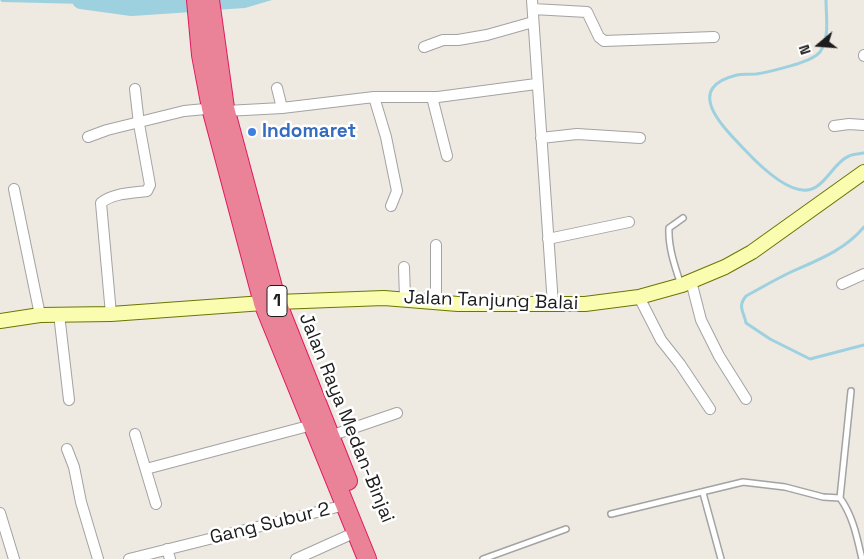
<!DOCTYPE html>
<style>
body{margin:0}
#map{position:relative;width:864px;height:559px;overflow:hidden;background:#eee9e1;font-family:"Space Grotesk",sans-serif}
canvas{display:block}
.north{position:absolute;left:794px;top:20px;width:50px;height:50px;-webkit-text-stroke:4px #fff;paint-order:stroke;rotate:252deg;font-size:14px;font-weight:700;line-height:20px;text-align:center;color:#1c1c1c}
.north::after{content:'';display:block;margin:auto;width:18px;height:22px;background:#1c1c1c;clip-path:polygon(50% 0,100% 100%,50% 72%,0 100%)}
</style>
<div id="map">
<canvas width="864" height="559"></canvas>
<div class="north">N</div>
</div>
<script>
const ctx = document.querySelector('canvas').getContext('2d');
ctx.lineJoin = 'round';
function fillPath(path, color) {
  ctx.fillStyle = color;
  ctx.fill(path, 'evenodd');
}
function strokePath(path, color, width, dash) {
  ctx.strokeStyle = color;
  ctx.lineWidth = width;
  ctx.lineCap = dash ? 'butt' : 'round';
  ctx.setLineDash(dash || []);
  ctx.stroke(path);
}
function drawText(font, color, halo, rows, align = 'center') {
  ctx.font = font + ' "Space Grotesk",sans-serif';
  ctx.lineWidth = 5;
  ctx.setLineDash([]);
  ctx.textBaseline = 'middle';
  ctx.strokeStyle = halo;
  ctx.fillStyle = color;
  for (const [text, x, y, turn = 0] of rows) {
    ctx.save();
    ctx.translate(x, y);
    ctx.rotate((+turn || 0) * Math.PI / 180);
    ctx.textAlign = isNaN(turn) ? turn : align;
    if (halo) ctx.strokeText(text, 0, 0);
    ctx.fillText(text, 0, 0);
    ctx.restore();
  }
}
fillPath(new Path2D(`
 M0 0H272L245 8 183 12 162 2 125 5 2 2Z`), '#9ed1df');
strokePath(new Path2D(`
 M826 0C826 16 830 38 820 52 814 59 805 61 797 64 783 68 770 72 756 74 750 74 744 74 737 75 683 88 722 126 744 149 758 164 794 201 816 187 829 179 835 162 849 156 853 154 859 154 864 153
 M864 227C845 250 818 260 791 272 776 279 761 288 746 296 737 307 744 312 746 323L770 339 810 359 864 345`), '#9ed1df', 3);
strokePath(new Path2D(`
 M81 0 132 7 191 3`), '#9ed1df', 18);
const lane = new Path2D(`
 M681 285C675 267 668 247 669 228L683 218
 M703 493 721 559
 M840 498 851 391
 M611 514 743 482 785 487 823 497 840 498C853 516 857 537 862 559
 M483 559 566 529`);
const street = new Path2D(`
 M532 0 553 305
 M533 9 587 12 599 37 604 41 714 37
 M424 47 443 40H458L487 35 533 22
 M864 55V56
 M277 88 282 108
 M432 97 447 156
 M226 111 282 108 374 97
 M834 126 849 124 864 125
 M88 137 107 130 184 111 216 108
 M541 138 577 134 640 138
 M14 189 40 315
 M391 206 397 191 386 137 374 97H438L536 84
 M548 239 629 222
 M404 267 405 299
 M691 281 701 320 719 356 746 399
 M842 284 864 274
 M639 297 661 340 680 364 710 409
 M436 302V245
 M59 314 69 400
 M111 314 101 203C112 193 133 193 147 191L150 185 139 124 135 89
 M135 434 156 504
 M330 436 397 413
 M67 449 74 467 81 502 98 559
 M146 469 312 425
 M0 513 14 559
 M167 549 170 559
 M129 559 345 505
 M296 559 356 532`);
const secondary = new Path2D(`
 M0 321 40 315 111 314 277 302 384 298 458 304H585L639 297 682 285 725 267 752 252 864 172`);
const highway = new Path2D(`
 M196 0 201 55 211 108 263 303 367 559
 M210 0 225 108 277 302 348 481`);
strokePath(lane, '#a3a3a3', 8);
strokePath(street, '#a3a3a3', 12);
strokePath(secondary, '#6a7600', 16);
strokePath(highway, '#e01a60', 20);
strokePath(lane, '#fff', 5);
strokePath(street, '#fff', 10);
strokePath(secondary, '#fafdb0', 14);
strokePath(highway, '#eb8398', 18);
for (const [x, y, r, color] of [
 [252,132,5,"#3f7fe0"]
]) {
  const dot = new Path2D();
  dot.arc(x, y, r, 0, 2 * Math.PI);
  ctx.fillStyle = color;
  ctx.fill(dot);
  strokePath(dot, '#fff', 2);
}
for (const [x, y, w] of [
 [277,301,20]
]) {
  const box = new Path2D();
  box.roundRect(x - w / 2, y - 15.5, w, 31, 4);
  ctx.fillStyle = '#fff';
  ctx.fill(box);
  strokePath(box, '#1c1c1c', 1);
}
drawText('bold 18px', '#1c1c1c', null, [
 ["1",277,301]
]);
drawText('bold 19px', '#366cbe', '#fff', [
 ["Indomaret",262,132]
], 'left');
drawText('19px', '#1c1c1c', '#fff', [
 ["Jalan Tanjung Balai",491,301,2],
 ["Jalan Raya Medan-Binjai",346,418,68],
 ["Gang Subur 2",270,524,-14]
]);
</script>
